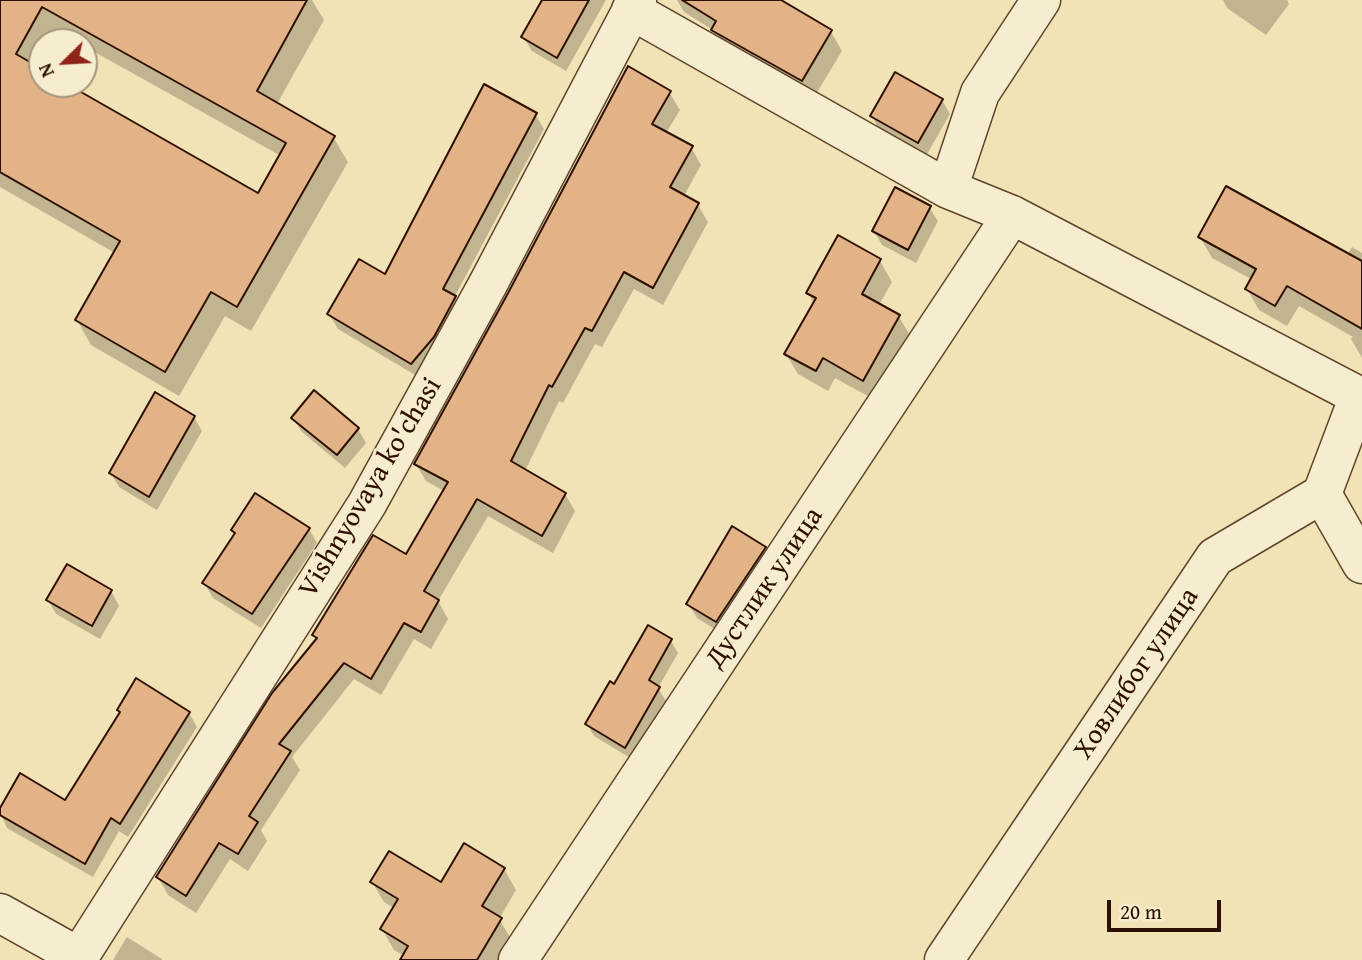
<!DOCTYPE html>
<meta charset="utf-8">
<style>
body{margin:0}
#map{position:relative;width:1362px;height:960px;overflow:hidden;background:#f1e3b5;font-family:"Gentium Book Plus",serif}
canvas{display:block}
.north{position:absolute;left:28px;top:28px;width:70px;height:70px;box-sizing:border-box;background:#f6edcf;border:2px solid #a6957c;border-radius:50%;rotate:246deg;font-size:19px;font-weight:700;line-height:28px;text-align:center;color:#2f1000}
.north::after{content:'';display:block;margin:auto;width:24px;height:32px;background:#8f2418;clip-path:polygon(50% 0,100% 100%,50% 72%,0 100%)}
.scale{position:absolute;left:1107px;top:900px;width:114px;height:32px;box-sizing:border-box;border:4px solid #2f1000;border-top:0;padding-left:9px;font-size:21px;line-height:24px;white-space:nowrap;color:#2f1000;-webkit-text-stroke:5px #f6edcf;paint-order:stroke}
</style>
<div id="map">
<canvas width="1362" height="960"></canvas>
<div class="north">N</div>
<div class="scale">20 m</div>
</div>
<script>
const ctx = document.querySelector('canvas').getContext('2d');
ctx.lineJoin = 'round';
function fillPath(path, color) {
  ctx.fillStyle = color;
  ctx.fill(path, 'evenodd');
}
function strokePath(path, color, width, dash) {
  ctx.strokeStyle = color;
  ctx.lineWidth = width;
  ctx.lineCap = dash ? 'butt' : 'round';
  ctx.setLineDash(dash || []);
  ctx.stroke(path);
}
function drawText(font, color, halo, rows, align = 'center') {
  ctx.font = font + ' "Gentium Book Plus",serif';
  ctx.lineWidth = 6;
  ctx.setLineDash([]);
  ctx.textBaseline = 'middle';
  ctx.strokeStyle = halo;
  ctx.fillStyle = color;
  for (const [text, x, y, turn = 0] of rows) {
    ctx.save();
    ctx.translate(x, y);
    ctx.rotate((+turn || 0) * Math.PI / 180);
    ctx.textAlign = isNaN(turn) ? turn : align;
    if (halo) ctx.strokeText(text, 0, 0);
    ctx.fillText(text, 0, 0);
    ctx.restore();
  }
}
fillPath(new Path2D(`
 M0 0H312L324 20 277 104 333 137 348 162 251 331 225 316 179 396 91 345 77 320 115 253 0 187ZM57 31 76 42H84V46L281 156 258 195 64 84H42V71L36 68 42 57V42H50Z
 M544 0H606L566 71 532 51 523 37Z
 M677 0H778L831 32 842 51 813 99 723 49 713 30 684 12Z
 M1223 0H1287L1289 4 1266 35 1227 8Z
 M669 92 680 110 666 133 691 147 701 165 684 196 698 205 708 222 663 305 634 289 602 347 595 344 563 403 559 401 525 471 565 494 575 511 553 553 488 516 438 601 448 619 431 649 414 639 381 695 354 679 292 757 300 770 261 830 267 841 248 871 230 859 196 913 168 895 158 877 317 640 314 635 406 556 444 491 426 481 416 464Z
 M942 100 950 114 926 156 880 131 872 116Z
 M535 114 544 129 455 296 463 312 420 378 338 329 329 314 386 277Z
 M929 207 938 221 916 263 882 245 874 231Z
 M1200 237 1347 255 1352 247 1362 253V358L1351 339 1353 337 1299 306 1287 326 1259 310 1247 289 1253 280 1212 258Z
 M880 261 892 282 879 305 899 317 911 337 875 400 835 378 828 391 798 374 786 354 814 304 808 293Z
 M194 417 202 431 157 510 119 487 111 473Z
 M293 418 358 429 366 443 345 468 302 432Z
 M309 529 317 543 261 628 213 598 204 583 236 535 233 531Z
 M765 548 773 562 724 635 697 618 688 604Z
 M111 591 119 606 100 639 56 614 48 600Z
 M649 627 671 641 678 653 658 688 666 701 632 759 594 736 587 724 614 686Z
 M189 713 197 727 128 837 119 831 93 877 7 828 0 812 66 802 121 714Z
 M504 869 516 890 499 919 512 940 501 960H403L404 956 394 950 382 929 394 908 384 902 372 882 441 884Z
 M127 937 162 959V960H113Z`), '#0003');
const building = new Path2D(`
 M0 0H307L257 91 335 136 237 307 211 292 165 372 75 320 120 241 0 172ZM42 7 286 143 258 193 67 84H42V69L16 54Z
 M542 0H589L557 58 521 37Z
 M682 0H781L832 30 802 81 711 30 716 21Z
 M628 66 671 91 652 124 693 146 670 187 699 203 653 288 624 272 592 331 585 328 552 387 549 385 511 461 566 493 542 536 477 499 424 591 439 600 421 632 404 623 371 679 344 663 279 744 291 751 249 816 258 822 238 854 219 843 186 896 156 877 272 693 317 638 312 635 373 535 406 554 448 482 414 464 507 295Z
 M895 72 943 99 918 143 870 116Z
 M484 84 537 113 443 289 456 296 434 337 411 364 327 314 359 259 385 274Z
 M1226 186 1362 261V329L1287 286 1275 306 1245 289 1256 269 1198 237Z
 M895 187 931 206 908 250 872 231Z
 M838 235 881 259 862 294 900 315 863 381 823 358 816 371 784 354 816 298 806 293Z
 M314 390 359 428 337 455 291 418Z
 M155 392 195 416 149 497 109 473Z
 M255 493 310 528 252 614 202 583 235 533 231 530Z
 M732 526 766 547 716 622 686 604Z
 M67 564 112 590 92 626 46 600Z
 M648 625 672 639 649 680 660 687 625 748 585 724 610 681 614 684Z
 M136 678 190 712 120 824 111 818 85 864 0 815V808L20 773 65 800 120 712 117 710Z
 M464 843 505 868 482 906 502 918 477 960H400L408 946 380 929 398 899 370 882 389 851 441 882Z`);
fillPath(building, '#e2b386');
strokePath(building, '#2f1000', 2);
const minor = new Path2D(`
 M631 10 948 189 1012 215 1359 396
 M948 189 980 93 1041 0
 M1322 494 1362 564
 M0 913 79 957
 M77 960 367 504 488 284 637 0
 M518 960 1012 215`);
const tertiary = new Path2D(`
 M944 960 1215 557 1322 494 1359 396`);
strokePath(minor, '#60452d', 41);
strokePath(tertiary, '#60452d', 41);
strokePath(minor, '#f6edcf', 38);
strokePath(tertiary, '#f6edcf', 38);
drawText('28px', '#2f1000', '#f6edcf', [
 ["Vishnyovaya ko'chasi",371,488,-59],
 ["Дустлик улица",765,588,-56],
 ["Ховлибог улица",1137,674,-56]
]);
</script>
